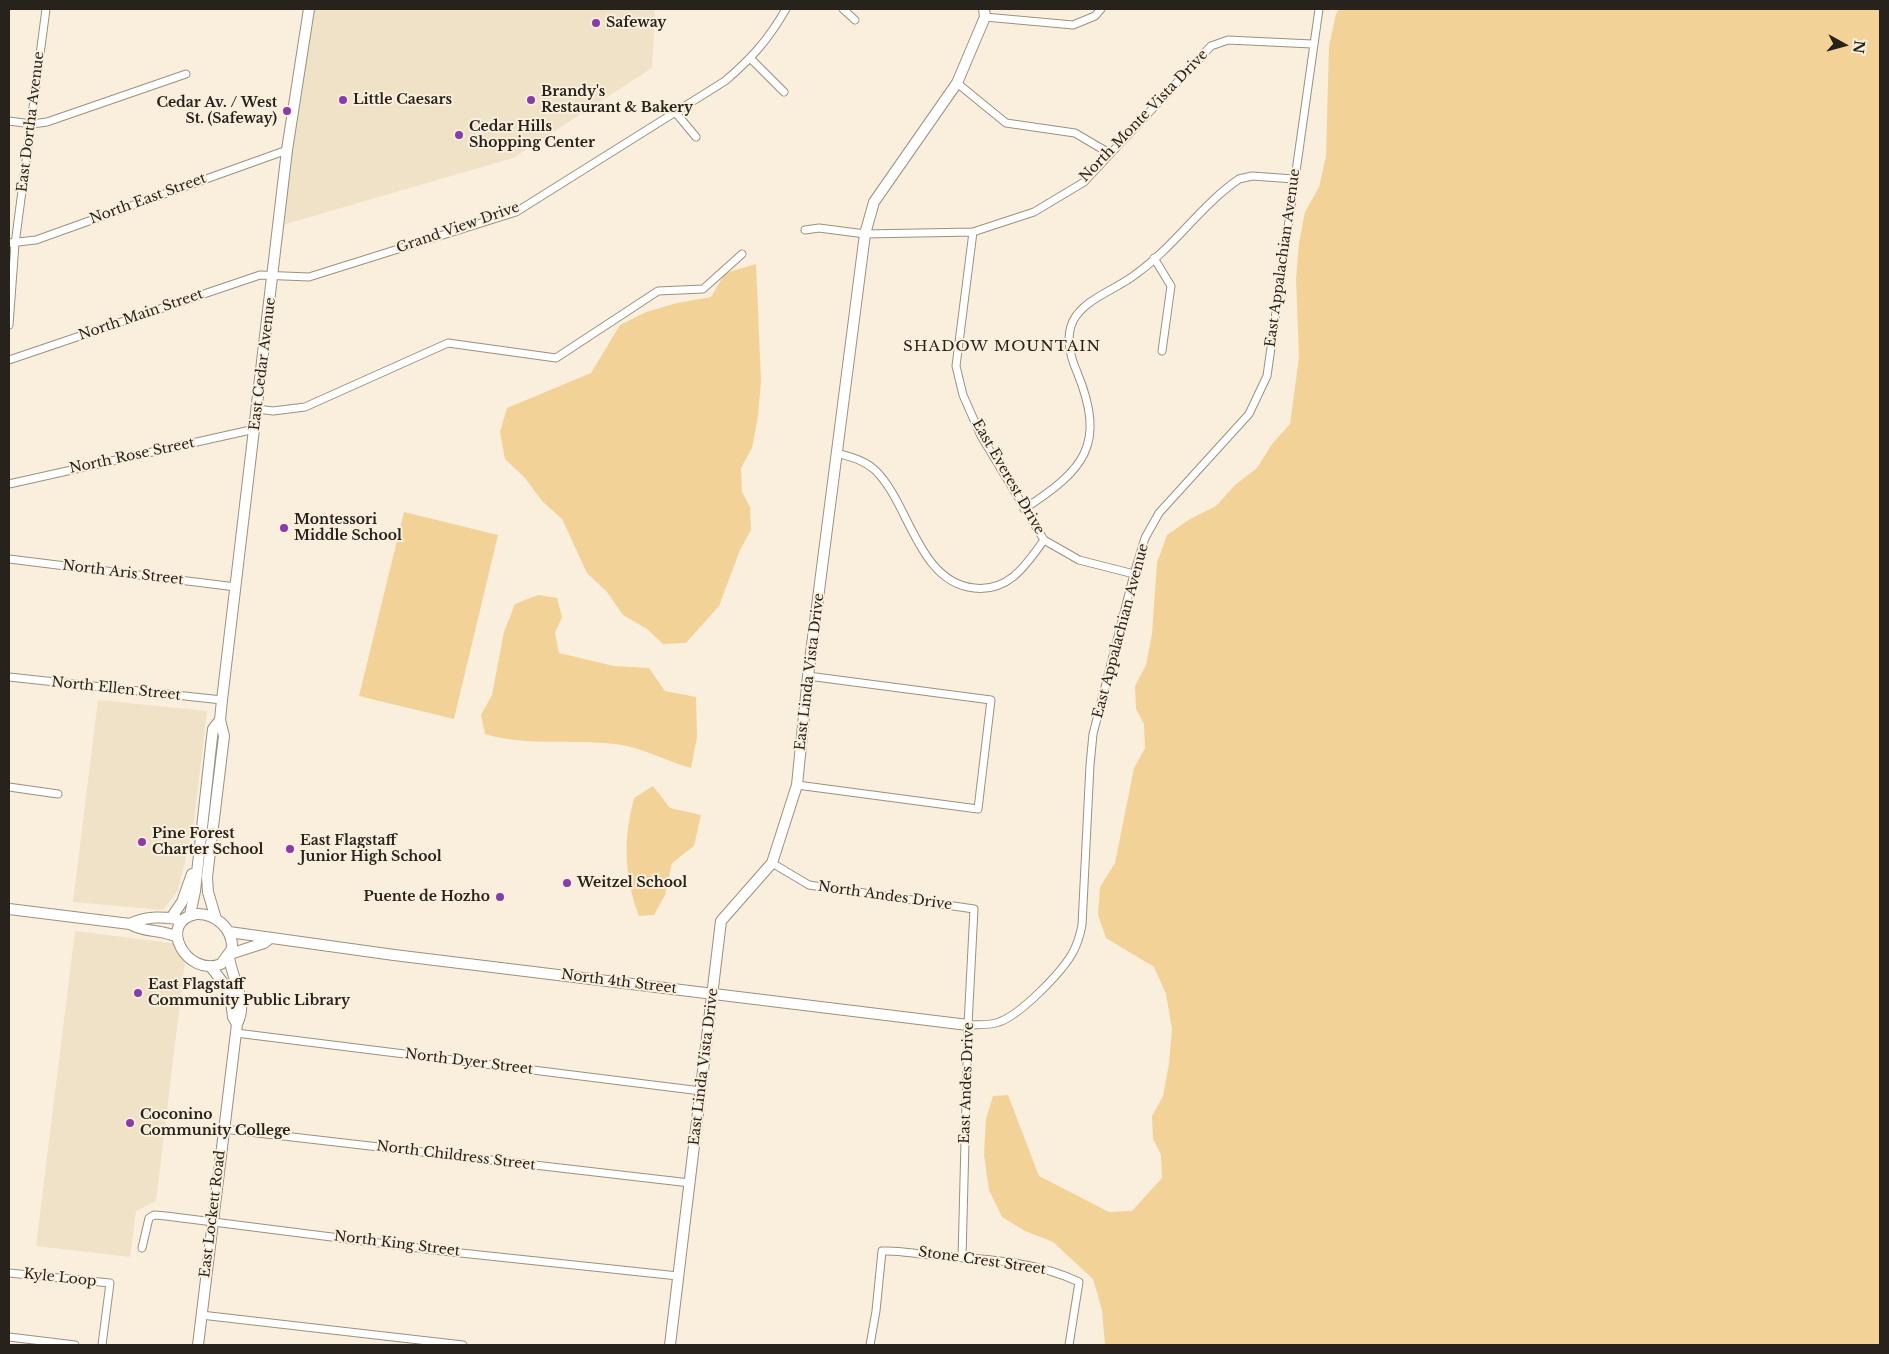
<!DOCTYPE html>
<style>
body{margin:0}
#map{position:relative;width:1889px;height:1354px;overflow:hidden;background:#faefdc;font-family:"Libre Baskerville",serif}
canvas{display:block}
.frame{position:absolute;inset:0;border:10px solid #27231c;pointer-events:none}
.north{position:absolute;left:1819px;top:20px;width:50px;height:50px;-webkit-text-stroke:4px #faefdc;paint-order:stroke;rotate:97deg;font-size:14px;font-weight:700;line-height:20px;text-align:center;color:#27231c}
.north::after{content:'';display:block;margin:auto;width:18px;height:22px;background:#27231c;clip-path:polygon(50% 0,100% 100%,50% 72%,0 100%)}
</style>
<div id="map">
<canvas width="1889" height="1354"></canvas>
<div class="frame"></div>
<div class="north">N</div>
</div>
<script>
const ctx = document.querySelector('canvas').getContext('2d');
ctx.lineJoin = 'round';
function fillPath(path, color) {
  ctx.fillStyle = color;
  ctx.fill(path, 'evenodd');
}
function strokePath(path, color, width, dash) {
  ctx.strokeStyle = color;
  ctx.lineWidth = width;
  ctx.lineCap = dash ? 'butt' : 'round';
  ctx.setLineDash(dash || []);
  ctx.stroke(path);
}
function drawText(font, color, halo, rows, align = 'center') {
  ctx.font = font + ' "Libre Baskerville",serif';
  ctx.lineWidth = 4;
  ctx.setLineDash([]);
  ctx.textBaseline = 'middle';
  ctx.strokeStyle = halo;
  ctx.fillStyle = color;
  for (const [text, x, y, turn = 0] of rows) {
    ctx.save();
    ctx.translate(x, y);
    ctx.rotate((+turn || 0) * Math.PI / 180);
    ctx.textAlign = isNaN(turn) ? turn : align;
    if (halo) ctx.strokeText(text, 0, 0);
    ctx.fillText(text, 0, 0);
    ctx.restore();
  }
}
fillPath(new Path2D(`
 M309 9H655L652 68 513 158 279 226Z
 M98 700 207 711 193 829 178 890 163 910 73 902Z
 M75 931 187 945 156 1201 136 1211 130 1257 36 1246Z`), '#f0e2c7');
fillPath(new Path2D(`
 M1339 9H1880V1345H1105L1102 1310 1093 1279 1053 1242 1025 1231 1002 1217 989 1190 984 1155 986 1119 993 1096 1008 1095 1039 1176 1109 1212 1132 1211 1162 1178 1161 1155 1153 1139 1152 1116 1163 1096 1169 1064 1172 1029 1166 994 1154 967 1106 938 1098 915 1100 887 1115 863 1134 768 1145 748 1144 724 1136 709 1135 686 1146 665 1152 634 1157 563 1167 535 1190 519 1216 506 1235 485 1257 468 1272 444 1290 424 1299 357 1296 279 1299 243 1305 212 1319 187 1326 156 1329 46 1336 14Z
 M756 264 761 381 758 416 752 448 741 468 742 492 750 507 751 530 740 550 719 606 686 643 663 644 647 629 623 615 607 592 587 573 562 519 542 501 525 478 505 459 500 432 507 408 591 373 620 325 646 312 677 303 711 297 725 273Z
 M404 512 498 535 454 719 359 696Z
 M538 595 557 598 562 617 555 633 559 653 614 666 649 668 665 691 696 697 697 737 691 768C665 761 642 747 615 744 571 739 529 747 485 734L481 715 492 695 504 632 515 604Z
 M653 786 670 808 701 815 694 846 672 863 665 895 654 915 639 916C624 876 623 839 634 798Z`), '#f3d298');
const street = new Path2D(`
 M843 9 855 20
 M985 17 1073 25 1095 16 1101 9
 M751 59 784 92
 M957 83 1006 123 1075 133 1109 153
 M676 113 696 137
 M9 121 32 124 47 122 186 74
 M805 230 819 228 865 234 973 232 1034 212 1084 182 1211 46 1228 40 1312 44
 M973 232 956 366 963 395 981 436 1044 540 1079 560 1134 574
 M9 243 36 240 287 150
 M1154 258 1171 286 1162 351
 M9 325 15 244 46 9
 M9 360 260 275 309 277 516 212 725 81C752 58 768 40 786 9
 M257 409 273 411 305 407 448 343 556 358 658 291 703 289 742 254
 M837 453C851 457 864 460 875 470 910 504 918 582 974 588 1009 592 1026 565 1044 540
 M9 484 255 429
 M1024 509C1084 470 1107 445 1077 372 1070 356 1065 338 1073 321 1085 298 1116 290 1136 274 1174 247 1201 205 1239 179L1252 176 1294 179
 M9 559 236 587
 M9 677 222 700
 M797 785 978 809 991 700 808 676
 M9 787 58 794
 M772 863 809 885 974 909 968 1025 962 1258
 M968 1025C977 1024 990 1026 999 1022 1020 1015 1060 974 1072 954 1077 945 1080 936 1082 925L1090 765 1093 734 1134 574 1145 538 1159 513 1249 414 1267 376 1319 9
 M236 1033 701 1091
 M223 1129 690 1183
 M142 1248 149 1218 154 1215 166 1216 442 1251 678 1276
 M9 1273 110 1283 102 1345
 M201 1315 463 1345
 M9 1337 75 1345
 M870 1345 876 1311 882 1251C901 1250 914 1254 932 1255 981 1259 1033 1260 1079 1282L1069 1345`);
const secondary = new Path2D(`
 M9 909 130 924C145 933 161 929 177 937
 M196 914C215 913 233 928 232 949L221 964C187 978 156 922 196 914Z
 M190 915 195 891 211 746 213 729 220 720
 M171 918 182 902 192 874
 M216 919 208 892 207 877 224 736 220 720 222 700 287 150 309 9
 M130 924C145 916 160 917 177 919
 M229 932 394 955 968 1025
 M230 954 264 943 269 939
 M211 967 230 992 233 1017 237 1024
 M198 1345 237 1024C249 1001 232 980 229 957
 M670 1345 721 921 772 863 797 785 808 676 865 234 874 202 957 83 985 17 984 9`);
strokePath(street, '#9b917f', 9);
strokePath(secondary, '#9b917f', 12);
strokePath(street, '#fff', 7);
strokePath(secondary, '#fff', 10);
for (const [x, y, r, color] of [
 [596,23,5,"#8a3bab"],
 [343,100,5,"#8a3bab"],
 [531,100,5,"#8a3bab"],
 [287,111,5,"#8a3bab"],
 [459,135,5,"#8a3bab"],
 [284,528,5,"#8a3bab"],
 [142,842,5,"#8a3bab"],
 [290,849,5,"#8a3bab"],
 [567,883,5,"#8a3bab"],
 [500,897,5,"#8a3bab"],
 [138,993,5,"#8a3bab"],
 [130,1123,5,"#8a3bab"]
]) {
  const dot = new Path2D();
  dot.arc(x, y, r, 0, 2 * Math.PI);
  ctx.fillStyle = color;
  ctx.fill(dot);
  strokePath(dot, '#faefdc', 2);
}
drawText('bold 14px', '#27231c', '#faefdc', [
 ["Safeway",606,23],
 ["Brandy's",541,92],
 ["Restaurant & Bakery",541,108],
 ["Little Caesars",353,100],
 ["Cedar Av. / West",277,103,"right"],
 ["St. (Safeway)",277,119,"right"],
 ["Cedar Hills",469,127],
 ["Shopping Center",469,143],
 ["Montessori",294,520],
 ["Middle School",294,536],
 ["Pine Forest",152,834],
 ["Charter School",152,850],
 ["East Flagstaff",300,841],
 ["Junior High School",300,857],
 ["Weitzel School",577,883],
 ["Puente de Hozho",490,897,"right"],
 ["East Flagstaff",148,985],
 ["Community Public Library",148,1001],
 ["Coconino",140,1115],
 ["Community College",140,1131]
], 'left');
drawText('14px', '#27231c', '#faefdc', [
 ["North Monte Vista Drive",1144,116,-46],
 ["East Dortha Avenue",31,122,-83],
 ["North East Street",148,199,-20],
 ["Grand View Drive",458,228,-19],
 ["East Appalachian Avenue",1283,258,-82],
 ["North Main Street",141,315,-19],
 ["East Cedar Avenue",263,364,-83],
 ["North Rose Street",132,456,-12],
 ["East Everest Drive",1008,477,60],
 ["North Aris Street",123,573,7],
 ["East Appalachian Avenue",1121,631,-75],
 ["East Linda Vista Drive",810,672,-83],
 ["North Ellen Street",116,689,6],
 ["North Andes Drive",885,896,8],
 ["North 4th Street",619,982,7],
 ["North Dyer Street",469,1062,7],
 ["East Linda Vista Drive",704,1067,-83],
 ["East Andes Drive",967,1083,-88],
 ["North Childress Street",456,1156,7],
 ["East Lockett Road",213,1214,-83],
 ["North King Street",397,1244,7],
 ["Stone Crest Street",982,1261,8],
 ["Kyle Loop",60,1278,6]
]);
ctx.letterSpacing = '1px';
drawText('15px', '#27231c', '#faefdc', [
 ["SHADOW MOUNTAIN",1002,347]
]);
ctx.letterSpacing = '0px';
</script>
